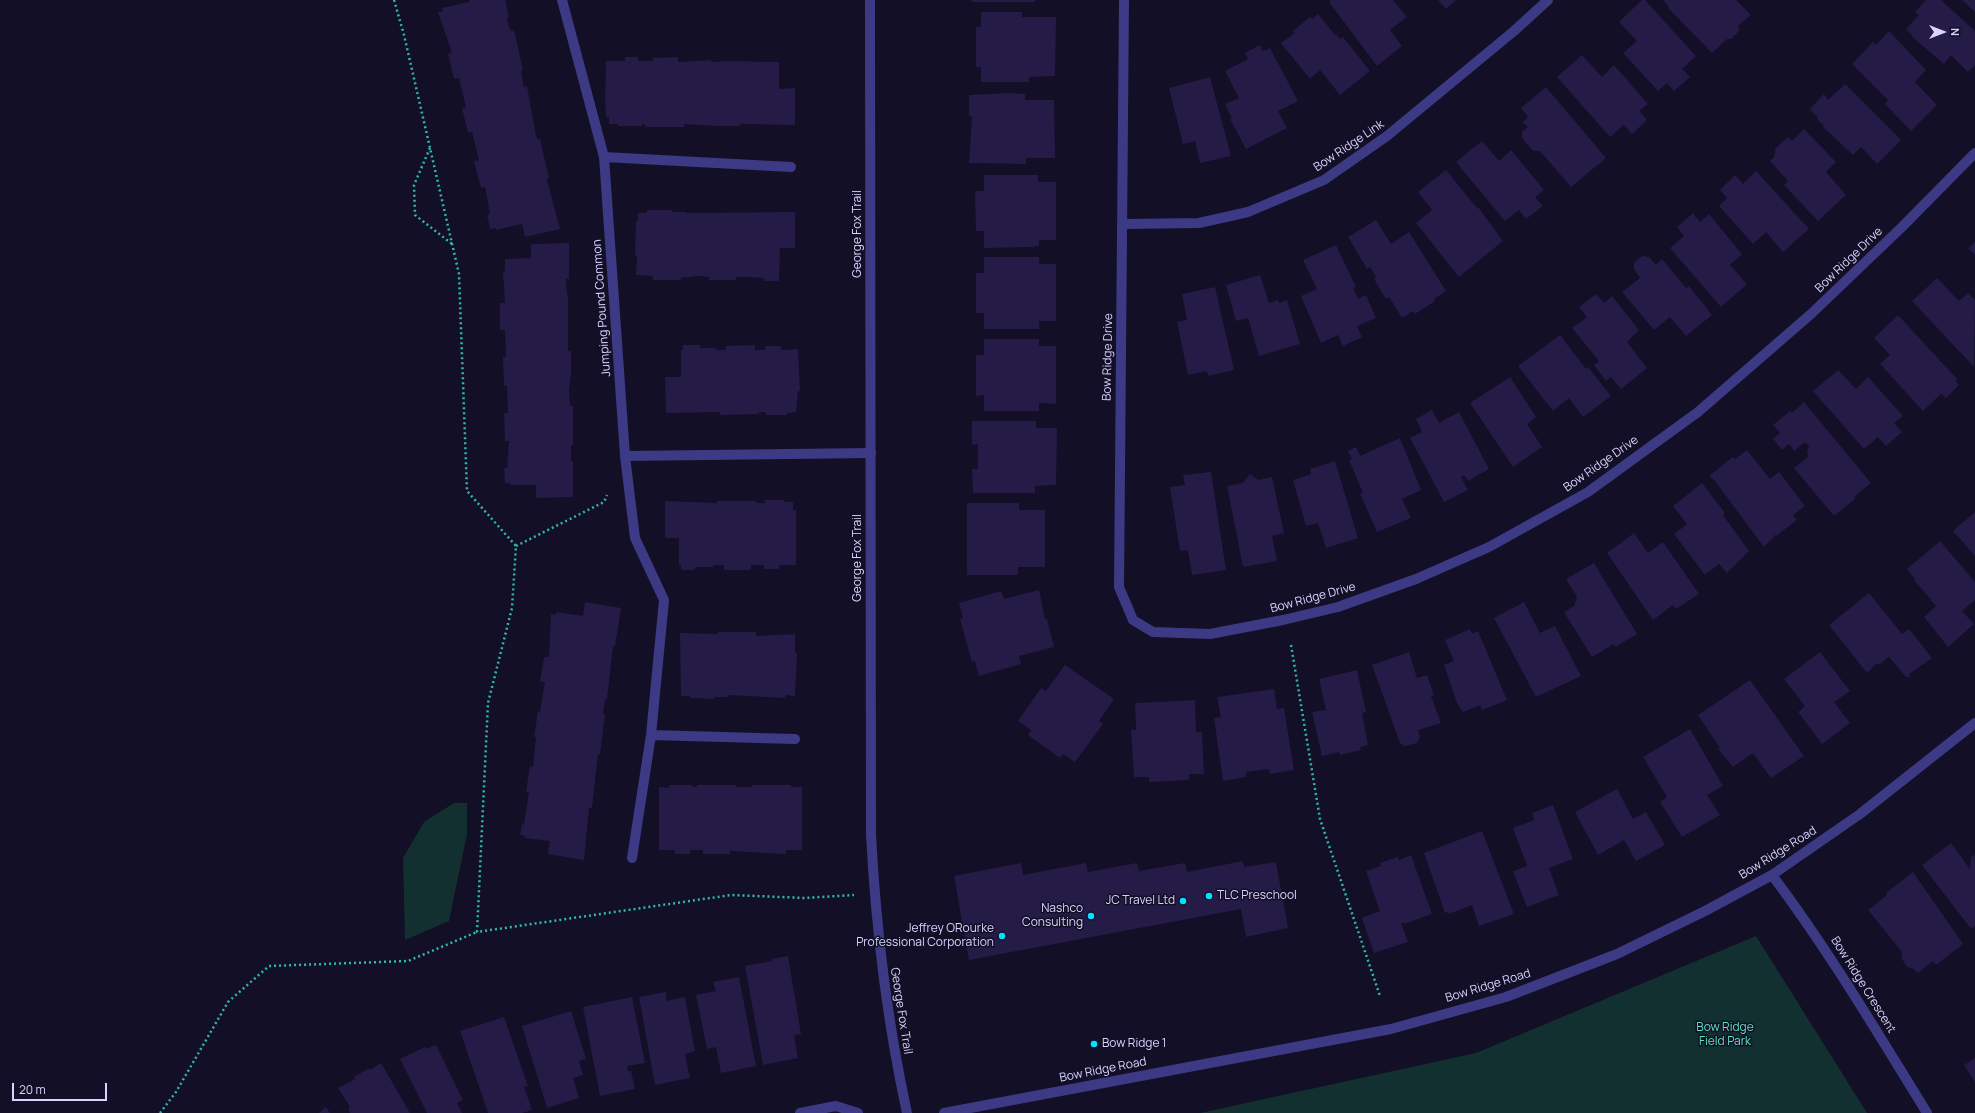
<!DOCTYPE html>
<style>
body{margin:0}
#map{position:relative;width:1975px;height:1113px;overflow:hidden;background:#130f26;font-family:Manrope,sans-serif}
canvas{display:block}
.north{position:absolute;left:1923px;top:12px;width:40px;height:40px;-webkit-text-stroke:3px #130f26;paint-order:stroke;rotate:90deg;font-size:11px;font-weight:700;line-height:16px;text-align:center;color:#d9d4ff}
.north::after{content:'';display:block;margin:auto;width:14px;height:18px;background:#d9d4ff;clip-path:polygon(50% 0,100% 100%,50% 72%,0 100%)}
.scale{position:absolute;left:12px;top:1083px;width:95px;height:18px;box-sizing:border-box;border:2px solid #d9d4ff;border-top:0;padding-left:5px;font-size:12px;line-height:14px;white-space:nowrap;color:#d9d4ff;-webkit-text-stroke:3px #130f26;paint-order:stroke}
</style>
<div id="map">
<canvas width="1975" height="1113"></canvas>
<div class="north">N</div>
<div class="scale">20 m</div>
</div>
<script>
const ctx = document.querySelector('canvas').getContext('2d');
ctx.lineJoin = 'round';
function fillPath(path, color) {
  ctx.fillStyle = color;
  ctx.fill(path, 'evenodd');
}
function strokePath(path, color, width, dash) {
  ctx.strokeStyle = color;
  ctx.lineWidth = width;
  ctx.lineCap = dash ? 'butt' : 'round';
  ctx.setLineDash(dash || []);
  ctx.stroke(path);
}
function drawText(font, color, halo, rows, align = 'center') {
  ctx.font = font + ' Manrope,sans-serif';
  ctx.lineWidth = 3;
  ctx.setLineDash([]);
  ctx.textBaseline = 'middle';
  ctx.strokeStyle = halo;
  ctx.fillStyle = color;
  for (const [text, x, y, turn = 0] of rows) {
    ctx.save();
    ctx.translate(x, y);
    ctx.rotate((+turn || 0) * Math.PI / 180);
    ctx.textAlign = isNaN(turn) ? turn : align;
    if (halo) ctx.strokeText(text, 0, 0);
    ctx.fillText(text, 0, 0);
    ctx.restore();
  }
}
fillPath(new Path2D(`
 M454 803H467V834L449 921 405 940 403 858 424 822Z
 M1756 936 1867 1113H1200L1476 1053Z`), '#12302f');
fillPath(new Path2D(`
 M469 0H505L509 17H507L509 27 511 31 514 30 523 70H521L523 83 524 87 527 86 536 136 538 140 540 139 549 178 547 179 548 184 560 229 525 237 522 224 496 230V228L490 229 487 215 490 214 485 187 481 188 474 161 479 160 472 132 468 133 462 108 466 107 459 78 454 79 448 54 452 53 438 12 443 11 442 8 469 2Z
 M971 0H1035V2H972Z
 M1331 0H1393L1407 17 1390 30 1402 46 1377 66 1329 2Z
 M1438 0H1456L1446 9Z
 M1642 0H1645L1696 56 1682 69 1690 77 1674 91 1667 83 1658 91 1623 53 1637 41 1619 22Z
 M1663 0H1736L1751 15 1738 26 1739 31 1731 39H1727L1712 53 1668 8 1669 7Z
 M1926 0H1941L1975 31V65L1968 72 1951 55 1944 64 1912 37 1913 36 1906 29 1919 15 1915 12Z
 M1962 0H1975V12Z
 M981 12H1022V17H1056L1055 76 1029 77V82H981V67H976V27H981Z
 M1318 14 1335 35 1336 34 1340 39 1343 37 1370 71 1340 95 1320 70 1310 79 1281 43 1295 33 1293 31 1310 17 1312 19Z
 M1889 31 1926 70 1915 82 1937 105 1911 131 1885 104 1888 100 1852 64 1873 42 1876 45Z
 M1260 45 1263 51 1270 48 1298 101 1278 111 1287 128 1246 149 1230 119H1232L1225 104 1239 98 1225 71 1248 59 1245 53Z
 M1582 55 1602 77 1614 65 1648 104 1639 111 1647 120 1632 134 1624 125 1610 137 1557 77Z
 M625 57H638V61H653V58L678 57V62L711 60V62L729 61 779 62V89L795 88V125L740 124V126H716L684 124V127H645V124H642V126H618V124H609V117H606L605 102 606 61H625Z
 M1210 77 1231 156 1200 163 1195 141 1183 144 1169 88Z
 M1845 84 1901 140 1877 164 1861 147 1853 155 1823 127 1824 126 1817 119 1818 118 1810 109 1824 94 1828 100Z
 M1546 87 1606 158 1571 187 1540 151H1533L1522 138V132L1528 127 1523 122 1528 117 1521 108Z
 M1010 93 1025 94V100H1054L1055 158H1026V164L969 163 972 116H969V95Z
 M1804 129 1836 162 1826 172 1846 195 1818 221 1784 185 1788 181 1770 161 1775 156 1774 154 1776 152 1774 150 1788 137 1792 141Z
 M1482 141 1499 161 1511 150 1544 190 1535 197 1543 206 1526 219 1519 210 1505 221 1456 162Z
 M1446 170 1477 208 1478 207 1503 241 1459 277 1416 223 1432 210 1418 192Z
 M1756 171 1809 229 1783 252 1766 232 1753 244 1719 206 1727 198 1720 190 1735 175 1743 184Z
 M984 175H1038V182H1056V240H1039V246H1034V247L984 248V231H976L975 191H984Z
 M647 210H672V212H686V213L795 212V248H780L779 281H764V278L746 277H736V280H709V277L698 276 681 278V280H653V276L636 275 637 256H635L636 221H638V213H647Z
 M1693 213 1700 222 1709 214 1742 254 1730 265 1747 284 1721 307 1670 248 1684 236 1677 227Z
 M1376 220 1391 244 1409 232 1446 291 1434 299 1435 301 1415 314 1413 311 1402 318 1389 297 1386 299 1374 279 1376 277 1370 267 1367 269 1348 237Z
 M1975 242V255L1968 248Z
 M569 243V279H566L567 295H568V351H571V374L569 390 570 406H573V445H571V461H573V497L536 498V485H510V483H505L504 468H507L509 441H505L504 413H508L507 386H504L503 357H506L505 330H500V303H505L503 271H505V259L531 258V244Z
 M1336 245 1356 287 1353 288 1358 299 1366 295 1376 318 1357 326 1362 337 1343 346 1338 335 1321 343 1301 296 1317 289 1303 260Z
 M1642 256 1649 257 1656 265 1662 259 1686 288 1689 286 1712 315 1686 336 1670 317 1654 330 1622 292 1640 278 1634 269V263Z
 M984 257H1039V264H1056V321H1039V329H984V313H976V273H984Z
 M1260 275 1269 303 1278 300 1279 303 1287 300 1300 344 1259 356 1248 318 1236 321 1226 285Z
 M1937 278 1959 301 1968 293 1975 300 1974 367 1912 301Z
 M1215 287 1234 370 1208 376 1207 371 1188 375 1177 322 1187 320 1182 294Z
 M1596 294 1604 303 1612 296 1639 330 1627 342 1647 368 1621 389 1611 377 1606 381 1594 365 1599 361 1572 328 1587 317 1579 307Z
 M1898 315 1957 379 1956 381 1959 385 1946 398 1941 394 1923 411 1880 364 1890 355 1874 338Z
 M1560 335 1586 369 1588 367 1611 396 1583 417 1569 398 1553 411 1518 366Z
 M984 339H1039V346H1056V404L1039 403V411H984V395L976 396V355H984Z
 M683 345H700V348H716V350H726V346L755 345V350H765V346H781V350L798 349 800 391H798L796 412 787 413V415H766V412H759V414L720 415V412L666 413 665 377H681V350H683Z
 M1838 370 1856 389 1868 377 1903 416 1894 423 1902 432 1886 446 1878 437 1864 449 1813 391Z
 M1510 377 1536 417 1527 424 1542 447 1513 467 1470 403Z
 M1804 402 1871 483 1854 497 1855 499 1834 516 1794 468 1808 457 1807 452 1809 446 1805 442 1794 451 1789 444 1782 450 1773 439 1780 433 1773 425 1790 411 1792 413Z
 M1432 410 1439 423 1459 412 1489 469 1468 481 1464 475 1461 477 1468 490 1444 502 1410 438 1422 432 1416 419Z
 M972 421H1036V428H1057L1056 485 1035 486V493H973L972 469H978V444L972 445Z
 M1400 438 1421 490 1402 499 1411 518 1377 532 1360 494 1363 493 1349 460 1352 459 1348 451 1356 447 1360 456Z
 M1747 450 1770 479 1779 472 1805 506 1793 515 1797 520 1776 536 1772 533 1775 536 1764 547 1714 480 1709 476 1733 457 1735 459Z
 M1335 461 1358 538 1326 548 1318 523 1306 526 1293 480 1311 474 1310 469Z
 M1211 472 1226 570 1192 575 1188 550 1180 551 1170 487 1185 485 1183 475Z
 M1250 474 1258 480 1272 477 1284 533 1272 536 1277 561 1243 567 1227 486 1243 483Z
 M1702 483 1725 513 1723 515 1749 551 1727 573 1719 564 1705 575 1674 534 1687 524 1673 506Z
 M765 500H784V502H793V510H796V565H779V569H764V565H751V570H724V565H713V567H695V570H681V565H679V538H665V501L717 503V501H756V503H765Z
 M967 503H1019V510H1045V567H1018V575H967Z
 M1975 512V556L1953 531Z
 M1634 533 1648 553 1663 542 1699 594 1676 609 1673 605 1653 620 1607 553Z
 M1940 541 1975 582V600L1962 611 1974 624 1948 647 1924 617 1936 606 1914 580 1915 579 1907 569Z
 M1594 563 1637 634 1615 647 1614 644 1592 657 1564 612 1574 606 1577 597 1566 579Z
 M1039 590 1045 619H1047L1054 647 1019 656 1021 664 979 676 975 661 972 662 960 619 963 618 959 603 1001 591 1004 599Z
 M1869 593 1902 634 1909 629 1932 658 1909 674 1910 676 1907 678 1889 657 1880 664H1876L1867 673 1829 625Z
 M585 602 621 608 615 646H613L607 699H605L603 714H605L600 754H598L592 808H589L584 860 548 854 550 841 525 838V836L520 835 522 824H524L529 792H526L530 766 533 767 536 737H534L538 711 540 712 545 682H540L544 657H549L551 614 556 615V612L583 616Z
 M1524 602 1540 633 1555 626 1581 676 1536 697 1494 618Z
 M1470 629 1472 634 1478 631 1507 700 1482 710 1480 705 1463 712 1457 703 1444 665 1454 661 1445 640Z
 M718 632H756V636L795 634V653H797L795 696 786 695 785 698 729 695V697H714V699L690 698V696H681L680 633 718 634Z
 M1409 652 1417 678 1427 675 1434 695 1431 696 1441 723 1418 730 1420 737 1417 743 1405 746 1400 743 1372 665Z
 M1820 652 1850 691 1834 702 1850 723 1822 744 1798 712 1805 706 1784 679Z
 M1065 665 1114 699 1099 721 1103 724 1075 762 1063 754 1060 758 1028 735 1031 730 1018 721 1041 688 1046 691Z
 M1357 670 1366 712 1362 713 1368 745 1360 747 1361 750 1340 755 1339 752 1322 756 1312 712 1326 710 1319 679Z
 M1750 680 1804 756 1771 778 1753 753 1733 767 1718 749 1720 748 1698 715Z
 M1274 689 1277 709 1284 708 1294 770 1270 774 1269 769 1246 772V777L1223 781 1214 718 1221 717 1217 697Z
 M1195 700 1196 732H1202L1204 774H1189V780L1149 782V777H1134L1131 730H1136L1135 703Z
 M1690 729 1723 786 1707 795 1720 815 1682 837 1660 802 1667 797 1643 757Z
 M669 785H692V787H697V785H736V787H752V785H791V787H802V850H786V854L730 851V854H703V850H690V854H675V850H659V787L669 788Z
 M1617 789 1633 819 1646 812 1665 845 1636 861 1624 840 1598 855 1575 812Z
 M1553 805 1573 859 1549 868 1559 895 1527 907 1513 871 1527 866 1513 828 1534 820 1532 813Z
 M1482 831 1514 914 1479 926 1472 905 1449 914 1448 912 1445 913 1424 853Z
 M1951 843 1970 869 1971 857 1975 855V926L1971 929 1922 865Z
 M1411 855 1432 914 1404 924 1403 922 1401 923 1408 942 1374 953 1362 918 1380 911 1366 871 1381 866 1380 863 1398 857 1399 860Z
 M1243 861 1244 867 1276 862 1288 928 1246 937 1241 909 969 960 954 876 1021 863 1023 875 1086 863 1088 872 1137 863 1139 871 1185 863 1187 872Z
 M1913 872 1963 944 1936 965 1933 961 1918 973 1914 969 1907 967 1902 959V952L1868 910 1887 895 1886 893Z
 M788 956 801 1034 794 1035 798 1058 763 1065 745 966 772 961V959Z
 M739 977 756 1066 721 1073 716 1047 707 1049 696 995 716 991 713 982Z
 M666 992V1001L685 997 695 1051 685 1054 690 1078 655 1085 639 997Z
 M632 997 645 1063 627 1066 628 1071H631L635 1089 600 1096 583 1007Z
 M571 1011 586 1059 579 1061 583 1075 573 1078 579 1098 547 1108 522 1026Z
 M504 1017 528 1086 524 1087 532 1110 522 1113H488L460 1031Z
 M436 1045 463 1100 457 1103 462 1113H427L400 1059 425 1047 426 1049Z
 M1975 1058V1082L1964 1065Z
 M381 1063 410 1113H350L348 1108 350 1107 338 1088 355 1079 354 1077 369 1068 370 1070Z
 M326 1107 330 1113H319Z`), '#241b47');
strokePath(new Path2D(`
 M394 0 404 35 459 274 467 491 516 546 512 608 488 703 477 932 731 895 805 898 854 895
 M430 148 414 185 415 215 452 244
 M516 546 604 502 607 495
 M1291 645 1320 819 1380 996
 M160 1113 176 1092 228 1002 269 966 408 961 477 932`), '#2fb8b0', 2.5, [2, 3]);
strokePath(new Path2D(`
 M562 0 604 157 625 456 635 538 664 600 651 735 632 858
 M1124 0 1119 587 1133 620 1153 632 1210 634 1283 620 1338 607 1416 579 1489 547 1588 492 1698 412 1811 314 1902 227 1975 153
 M604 157 791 167
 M1123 224 1199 223 1248 212 1324 180 1387 136 1514 31 1548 0
 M625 456 871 453
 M651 735 795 739
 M1772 875C1829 951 1877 1032 1927 1113
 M800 1113 836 1106 858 1113
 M944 1113 1391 1029 1506 997 1617 954 1705 911 1772 875 1860 814 1975 723`), '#3d3a85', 10);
strokePath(new Path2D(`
 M870 0 871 835C876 929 887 1021 907 1113`), '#3d3a85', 10);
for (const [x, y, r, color] of [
 [1209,896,4,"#00e5ff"],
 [1183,901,4,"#00e5ff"],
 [1091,916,4,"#00e5ff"],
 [1002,936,4,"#00e5ff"],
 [1094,1044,4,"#00e5ff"]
]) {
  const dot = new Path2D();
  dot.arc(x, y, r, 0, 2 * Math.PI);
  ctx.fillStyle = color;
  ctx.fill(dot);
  strokePath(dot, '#130f26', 1.5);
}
drawText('12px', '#d9d4ff', '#130f26', [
 ["Bow Ridge Link",1349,146,-34],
 ["George Fox Trail",858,234,-90],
 ["Bow Ridge Drive",1849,260,-44],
 ["Jumping Pound Common",602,308,-94],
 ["Bow Ridge Drive",1108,357,-89],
 ["Bow Ridge Drive",1601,464,-35],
 ["George Fox Trail",858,558,-90],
 ["Bow Ridge Drive",1313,598,-15],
 ["Bow Ridge Road",1778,853,-32],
 ["Bow Ridge Crescent",1863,985,58],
 ["Bow Ridge Road",1488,986,-17],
 ["George Fox Trail",901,1011,81],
 ["Bow Ridge Road",1103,1070,-11]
]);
drawText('12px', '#d9d4ff', '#130f26', [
 ["TLC Preschool",1217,896,"left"],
 ["JC Travel Ltd",1175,901],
 ["Nashco",1083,909],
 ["Consulting",1083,923],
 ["Jeffrey ORourke",994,929],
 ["Professional Corporation",994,943],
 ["Bow Ridge 1",1102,1044,"left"]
], 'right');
drawText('12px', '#5fe0c0', '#130f26', [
 ["Bow Ridge",1725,1028],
 ["Field Park",1725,1042]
]);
</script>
